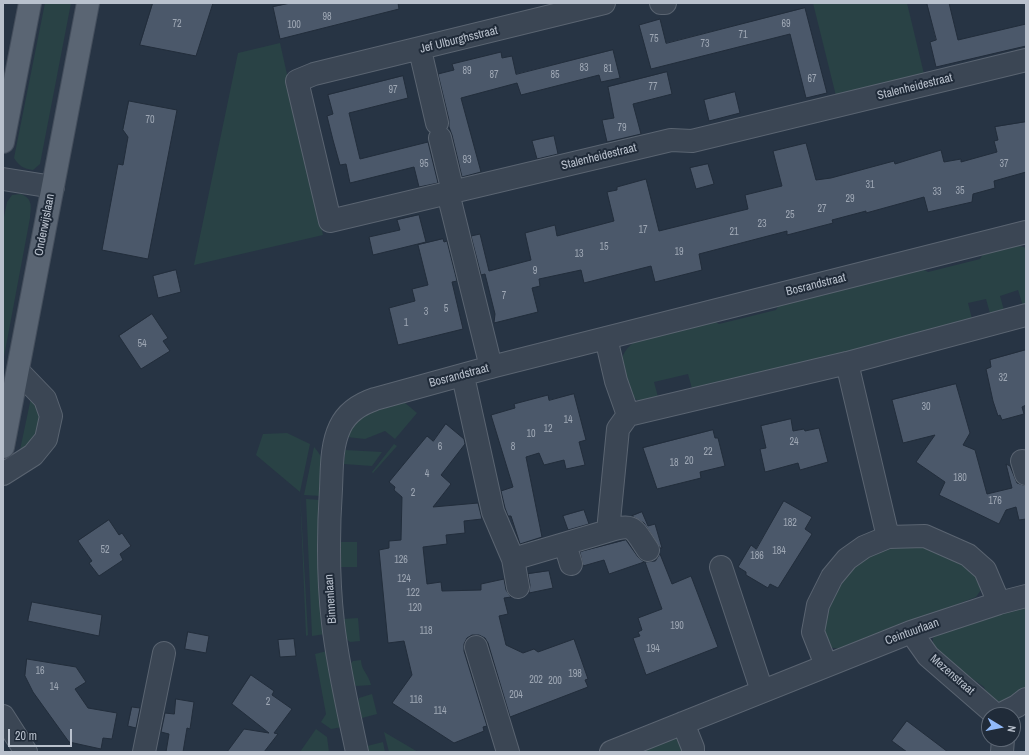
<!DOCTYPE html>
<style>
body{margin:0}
#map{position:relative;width:1029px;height:755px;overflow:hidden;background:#273444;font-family:"Archivo Narrow",sans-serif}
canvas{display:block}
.frame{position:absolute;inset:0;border:4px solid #b9c1cd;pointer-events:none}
.north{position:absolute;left:981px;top:707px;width:40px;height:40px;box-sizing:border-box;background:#202b39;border:1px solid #5d6774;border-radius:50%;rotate:100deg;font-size:11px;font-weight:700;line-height:16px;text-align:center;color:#b9c1cd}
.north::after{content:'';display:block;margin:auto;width:14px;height:18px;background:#91bafa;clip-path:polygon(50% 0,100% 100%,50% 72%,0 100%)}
.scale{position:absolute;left:8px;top:729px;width:64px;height:18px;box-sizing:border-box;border:2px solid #b9c1cd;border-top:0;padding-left:5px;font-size:12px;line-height:14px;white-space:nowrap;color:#b9c1cd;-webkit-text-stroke:3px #202b39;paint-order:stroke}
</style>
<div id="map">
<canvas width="1029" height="755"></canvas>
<div class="frame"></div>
<div class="north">N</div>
<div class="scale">20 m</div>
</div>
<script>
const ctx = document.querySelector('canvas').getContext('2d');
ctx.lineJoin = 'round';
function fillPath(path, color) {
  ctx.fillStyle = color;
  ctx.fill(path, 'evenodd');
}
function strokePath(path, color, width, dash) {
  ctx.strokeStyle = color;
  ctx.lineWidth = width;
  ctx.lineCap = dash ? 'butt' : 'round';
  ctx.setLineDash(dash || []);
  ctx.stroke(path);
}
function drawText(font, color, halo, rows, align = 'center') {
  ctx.font = font + ' "Archivo Narrow",sans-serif';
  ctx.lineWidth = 4;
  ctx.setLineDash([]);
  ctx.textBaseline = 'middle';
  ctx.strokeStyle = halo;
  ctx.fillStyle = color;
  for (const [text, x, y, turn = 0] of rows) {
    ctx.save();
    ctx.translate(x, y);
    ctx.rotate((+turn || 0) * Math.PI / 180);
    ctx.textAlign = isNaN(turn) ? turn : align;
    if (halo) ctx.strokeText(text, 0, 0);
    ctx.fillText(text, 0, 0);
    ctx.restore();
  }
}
fillPath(new Path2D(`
 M45 3H71L40 164 33 170C24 169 19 166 14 158Z
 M813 3H907L924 74 836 96Z
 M280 43 323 235 194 265 238 53Z
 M21 194C33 199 31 206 30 218L3 362V222L7 202 12 195Z
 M1017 245 1026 248V308L1024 309 1018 290 1000 296 1005 314 991 317 986 299 968 303 973 323 693 392 688 374 654 382 659 401C655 402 650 404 646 404 629 402 622 376 622 361 622 352 631 344 638 339L712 320 719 324 776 310 780 303 919 267 928 272 980 259 985 251Z
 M32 393C36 399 42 406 44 412 48 429 32 442 20 450Z
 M404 402 417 413 395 439 385 431 365 439 347 437C358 410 378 409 404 402Z
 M287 433 310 444 300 492 308 635 306 636 300 492 256 455 263 434Z
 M394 444 397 446 373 473 372 472Z
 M314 447C328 461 323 478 321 496L304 495Z
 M345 450 382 452 372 466 344 464Z
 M306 499 320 500 325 634 312 636Z
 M339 542H357V567H339Z
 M888 544 942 548 979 575 983 587 976 597 842 649 827 647 821 615 842 572Z
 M1026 607V690L1013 699 996 702 987 695 984 687 933 650V638L940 631Z
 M358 618 360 641 350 642 345 638 343 619Z
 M327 651 342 727 331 729 321 722 326 714 315 654Z
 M361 660C361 670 369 675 371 685L356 686 353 682 350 664 353 661Z
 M372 694 377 714 362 718 358 703 359 698Z
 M316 729 327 737 329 752H300Z
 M384 732 418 752H389Z
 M675 738 680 740 687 752H633Z
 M383 742 385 752H368L367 746Z`), '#294245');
const building = new Path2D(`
 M153 3H213L196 56 140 45Z
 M291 3H398L399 9 280 39 273 7Z
 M927 3H949L958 40 1026 24V46L936 67 930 42 936 40Z
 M805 8 827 93 806 98 790 34 651 69 639 25 660 19 666 43Z
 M613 50 620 78 601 82 599 75 521 95 517 83 461 98 481 172 462 177 452 135 449 127V120L438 74 454 70 452 64 501 52 502 58 512 56 516 74Z
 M667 72 672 94 633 104 641 134 607 142 602 120 614 118 608 87Z
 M403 76 408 98 349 113 360 159 428 142 438 183 419 187 414 167 350 183 346 164 340 165 333 140 327 116 333 114 328 95Z
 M735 92 740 113 709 121 704 100Z
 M129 101 177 110 148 259 102 250 118 164 123 165 128 137 123 130Z
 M1026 122V172L994 181 995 188 973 194 972 202 928 212 924 197 866 213V211L832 220 833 223 787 235V231L699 254 702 270 655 282 651 266 584 283 581 270 539 279 540 286 532 288 538 312 494 323 495 314 485 274 481 275 471 236 480 234 489 271 531 260 525 233 555 225 557 236 614 221 607 192 617 190V187L646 179 659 231 748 209 745 195 782 186 773 151 806 143 816 180 831 178 894 161 895 164 941 150 944 162 961 159V162L997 152 994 141 998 140 995 127Z
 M554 136 558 154 537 159 532 141Z
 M708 164 714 184 696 189 690 168Z
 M419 215 426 242 373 255 369 237 400 230 397 220Z
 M443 239 444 242 447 241 457 281 452 282 463 329 398 345 389 308 415 301 412 289 428 285 418 245Z
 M176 270 181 292 158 298 153 276Z
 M152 314 168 338 163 341 170 351 141 369 119 336Z
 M1026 350V405L1022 407 1024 414 1002 420 1000 415 998 416 993 401 986 369 991 367 990 360Z
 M956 384 970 433 963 445 975 450 987 494 1012 488 1006 464 1010 466 1017 483 1026 486V519L1019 520 1016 507 1006 510 999 524 939 495 945 482 916 462 935 435 903 443 892 400Z
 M574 394 586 440 579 442 585 465 566 469 564 460 544 465 539 453 526 457 542 537 520 544 511 516H508L505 508 501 491 513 487 491 415 515 408 514 404 548 395 549 400Z
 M791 419 793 431 804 429 805 431 819 428 828 462 800 470 798 463 765 472 760 449 766 448 761 426Z
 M446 424 464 439 465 444 441 475 451 484 433 507 478 503 482 519 464 521 465 533 446 535 447 544 423 547 427 584 441 582 442 591 481 590V584L504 579 506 590 511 597 504 598 508 614 499 616 506 645 523 653 534 649 538 652 574 639 588 679 585 680 588 687 510 717 488 643 485 638 479 635H472L467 638 464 644V651L487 726 483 727 484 731 454 743 392 703 412 675 404 641 388 643 379 550 389 548V541L401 540 402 497 394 490 395 487 389 482 427 436 433 441Z
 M713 430 715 438H718L725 466 700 472 701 478 657 489 643 448Z
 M784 501 812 517 805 529 812 534 778 588 770 584 768 588 746 575V572L738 567 751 545 756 549Z
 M584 510 589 524 568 530 563 516Z
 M642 512 648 526 655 524 662 548H660L644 523 632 516Z
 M109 520 119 535 122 533 131 546 120 554 123 560 99 576 89 563 92 561 78 541Z
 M626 540 638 557 644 562 609 574 604 560 583 566 580 552Z
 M660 554 672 584 691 576 718 647 646 675 633 638 640 636 638 632 642 630 638 618 662 609 645 562 655 561Z
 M549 571 553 588 529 593 530 585 528 574Z
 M32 602 102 615 99 636 28 621Z
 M188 632 209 636 206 653 185 649Z
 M294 639 296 656 280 657 278 640Z
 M27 659 76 667 86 682 75 689 88 708 117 713 112 739 103 738 101 749 69 742 33 692 25 676Z
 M251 675 274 691 272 695 292 709 274 733 278 734 264 752H227L244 729 269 733 232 704Z
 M176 699 194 702 190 729 187 728 183 752H166L169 734 161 732 165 713 174 714Z
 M132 707 140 708 136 728 128 726Z
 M907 721 948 752H907L892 741Z`);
fillPath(building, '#4b586a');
strokePath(building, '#222d3b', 1);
const minor = new Path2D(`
 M604 3 314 74 297 81 330 221 671 140 692 141 1026 60
 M661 3H665
 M420 50 437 123
 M440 138 453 192
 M3 179 53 187
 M450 201 491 367
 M606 338 616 381 628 415 847 363 1026 315
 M847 363 888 537
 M463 376 493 512 513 559 608 531 618 429 628 415
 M1022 461 1026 474
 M3 474 33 455 46 439 51 416 45 399 18 371
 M608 531C635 523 633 528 648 550
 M565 544 571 564
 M513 559 518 587
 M721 567 762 691
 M911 632 928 656 996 715
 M476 647 508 752
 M826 665 813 632 818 605 832 577 847 559 864 547 888 537 925 536 968 555 985 570 999 603
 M999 715 1017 706 1026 699
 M3 716 26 752
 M683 723 693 748V752
 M144 752 164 653
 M357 752C348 709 338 667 333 623 328 579 328 534 331 489 332 468 331 446 340 427 347 412 360 404 375 399L491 367 1026 232
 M611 752 911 632 999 603 1026 596
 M1002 752 1003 739`);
const major = new Path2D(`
 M3 142 30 3
 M3 447 88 3`);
strokePath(minor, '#5a6471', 24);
strokePath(major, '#454f5d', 24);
strokePath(minor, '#3b4654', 22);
strokePath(major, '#5a6573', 22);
drawText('10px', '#9ea7b4', null, [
 ["98",327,17],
 ["72",177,24],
 ["69",786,24],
 ["100",294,25],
 ["71",743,35],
 ["75",654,39],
 ["73",705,44],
 ["83",584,68],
 ["81",608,69],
 ["89",467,71],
 ["87",494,75],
 ["85",555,75],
 ["67",812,79],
 ["77",653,87],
 ["97",393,90],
 ["70",150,120],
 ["79",622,128],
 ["93",467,160],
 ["95",424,164],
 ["37",1004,164],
 ["31",870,185],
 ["35",960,191],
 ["33",937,192],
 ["29",850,199],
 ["27",822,209],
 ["25",790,215],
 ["23",762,224],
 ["17",643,230],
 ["21",734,232],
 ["15",604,247],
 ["19",679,252],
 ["13",579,254],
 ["9",535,271],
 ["7",504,296],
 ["5",446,309],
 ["3",426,312],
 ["1",406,323],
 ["54",142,344],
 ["32",1003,378],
 ["30",926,407],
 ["14",568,420],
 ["12",548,429],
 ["10",531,434],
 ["24",794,442],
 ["6",440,447],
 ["8",513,447],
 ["22",708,452],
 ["20",689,461],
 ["18",674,463],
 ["4",427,474],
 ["180",960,478],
 ["2",413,493],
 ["176",995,501],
 ["182",790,523],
 ["52",105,550],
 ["184",779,551],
 ["186",757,556],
 ["126",401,560],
 ["124",404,579],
 ["122",413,593],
 ["120",415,608],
 ["190",677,626],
 ["118",426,631],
 ["194",653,649],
 ["16",40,671],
 ["198",575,674],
 ["202",536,680],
 ["200",555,681],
 ["14",54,687],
 ["204",516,695],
 ["116",416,700],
 ["2",268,702],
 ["114",440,711]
]);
drawText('12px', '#b9c1cd', '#202b39', [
 ["Jef Ulburghsstraat",459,40,-14],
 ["Stalenheidestraat",915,87,-14],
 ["Stalenheidestraat",599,157,-14],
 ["Onderwijslaan",45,225,-79],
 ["Bosrandstraat",816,285,-14],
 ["Bosrandstraat",459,376,-15],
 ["Binnenlaan",331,599,-94],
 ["Ceintuurlaan",912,632,-20],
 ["Mezenstraat",952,675,41]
]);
</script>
